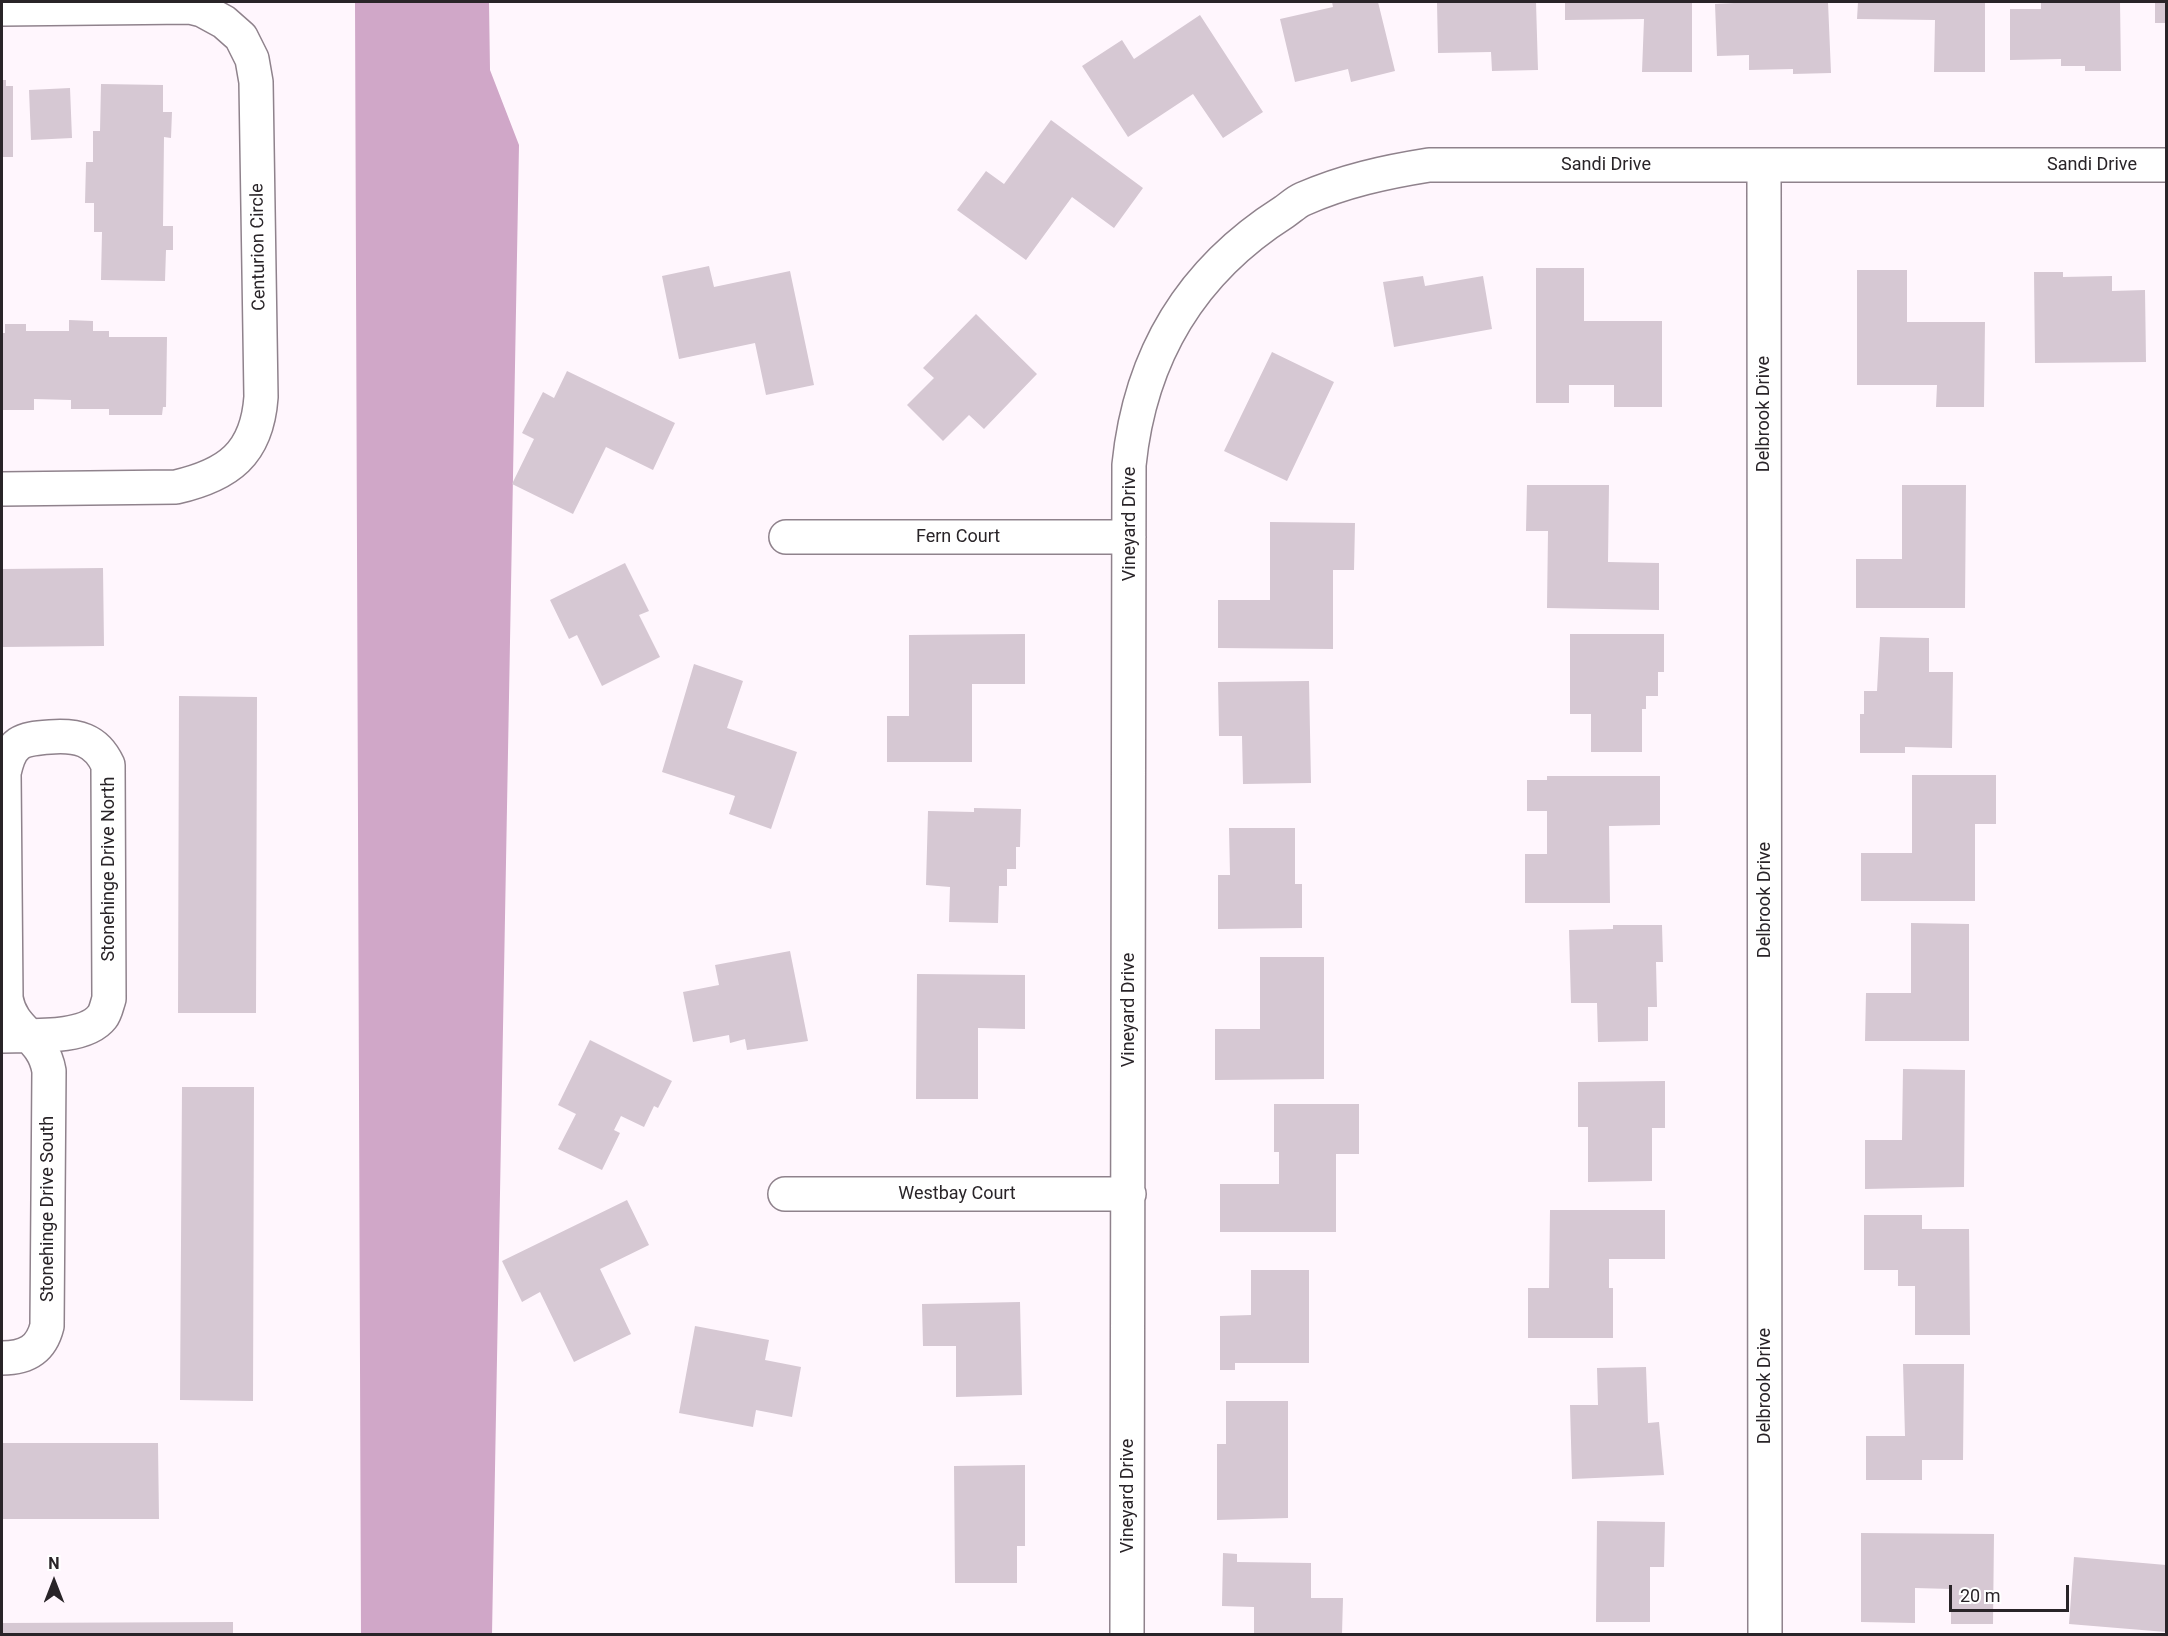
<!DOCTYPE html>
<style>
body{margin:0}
#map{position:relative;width:2168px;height:1636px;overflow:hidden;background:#fff6fd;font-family:Roboto,sans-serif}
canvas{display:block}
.frame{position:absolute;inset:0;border:3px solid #292428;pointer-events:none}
.north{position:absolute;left:24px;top:1552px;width:60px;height:60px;-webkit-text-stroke:4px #fff;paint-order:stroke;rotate:0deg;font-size:16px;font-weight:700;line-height:24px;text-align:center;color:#292428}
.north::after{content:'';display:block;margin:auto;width:21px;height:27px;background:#292428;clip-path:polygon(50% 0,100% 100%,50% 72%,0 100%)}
.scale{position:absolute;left:1949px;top:1585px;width:120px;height:27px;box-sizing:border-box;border:3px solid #292428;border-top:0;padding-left:8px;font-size:18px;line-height:21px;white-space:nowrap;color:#292428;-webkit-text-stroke:4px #fff;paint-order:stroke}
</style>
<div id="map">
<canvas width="2168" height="1636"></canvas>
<div class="frame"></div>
<div class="north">N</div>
<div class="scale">20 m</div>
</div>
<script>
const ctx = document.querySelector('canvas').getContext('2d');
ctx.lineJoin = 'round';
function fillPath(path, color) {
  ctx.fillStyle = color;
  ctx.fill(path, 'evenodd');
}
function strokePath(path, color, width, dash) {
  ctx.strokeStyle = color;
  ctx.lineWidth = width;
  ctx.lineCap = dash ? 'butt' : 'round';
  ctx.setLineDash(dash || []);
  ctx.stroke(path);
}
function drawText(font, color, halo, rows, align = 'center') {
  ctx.font = font + ' Roboto,sans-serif';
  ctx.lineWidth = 4.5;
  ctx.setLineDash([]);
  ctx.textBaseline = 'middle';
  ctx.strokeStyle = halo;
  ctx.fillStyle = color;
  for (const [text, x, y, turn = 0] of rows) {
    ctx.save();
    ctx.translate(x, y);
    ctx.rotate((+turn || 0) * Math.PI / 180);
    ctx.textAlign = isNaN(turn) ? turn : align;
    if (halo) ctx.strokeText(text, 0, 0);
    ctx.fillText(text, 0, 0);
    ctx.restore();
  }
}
fillPath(new Path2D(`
 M355 2H489L490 70 519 145 492 1634H361Z`), '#d0a7c8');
fillPath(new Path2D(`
 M1332 2H1378L1395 71 1351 82 1348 69 1295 82 1280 19 1333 7Z
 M1437 2H1536L1538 70 1492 71 1491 52 1438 53Z
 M1565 2H1692V72H1642L1644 19 1565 20Z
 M1753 2H1828L1831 73 1793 74V69L1749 70V55L1717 56 1715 4Z
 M1858 2H1985V72H1934L1935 20 1857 19Z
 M2041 2H2120L2121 71H2085V66H2061V59L2010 60V9H2041Z
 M2155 2H2166V23H2155Z
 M1200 15 1263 112 1223 138 1193 94 1128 137 1082 66 1122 40 1134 59Z
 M2 80H6V86H13V157H2Z
 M101 84 163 85V112H172L171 138 164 137 163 226H173V250H166L165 281 101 280 102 232H94V203H85L86 162H93V131H100Z
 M70 88 72 138 31 140 29 90Z
 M1051 120 1143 188 1114 228 1072 197 1026 260 957 210 986 171 1004 184Z
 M709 266 714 287 790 271 814 385 766 395 755 343 679 359 662 276Z
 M1536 268H1584V321H1662V407H1614V385H1569V403H1536Z
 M1857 270H1907V322H1985L1984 407H1936L1937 385H1857Z
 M2034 272H2063V277L2112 276V291L2145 290 2146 362 2035 363Z
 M1423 276 1425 286 1483 276 1492 329 1394 347 1383 282Z
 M976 314 1037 374 984 429 969 415 943 441 907 405 934 378 923 368Z
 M69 320 93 321V331H109V337H167L166 407H163L162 415H109V409H71V400L34 399V410H2V333H5V324H26V331H69Z
 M1272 352 1334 382 1287 481 1224 451Z
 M567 371 675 423 653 470 606 447 573 514 512 484 534 439 522 433 543 392 554 398Z
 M1527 485H1609L1608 562 1659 563V610L1547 608 1548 531H1526Z
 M1902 485H1966L1965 608H1856V559H1902Z
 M1270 522 1355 523 1354 570H1333V649L1218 648V600H1270Z
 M625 563 649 611 639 615 660 657 602 686 577 635 569 639 550 600Z
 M103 568 104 646 2 647V569Z
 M1025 634V684H972V762H887V716H909V635Z
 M1570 634H1664V672H1658V696H1646V709H1642V752H1591V714H1570Z
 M1880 637 1929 638V672H1953L1952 748 1905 747V753H1860V714H1864V691H1877Z
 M694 664 743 681 727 728 797 752 771 829 729 814 735 796 662 772Z
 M1309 681 1311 783 1243 784 1242 736H1219L1218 682Z
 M179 696 257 697 256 1013H178Z
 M1912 775H1996V824H1975V901H1861V853H1912Z
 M1547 776H1660V825L1609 826 1610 903H1525V854H1547V811H1527V780H1547Z
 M974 808 1021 809 1020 847H1016V869H1007V886H999L998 923 949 922 950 887 926 885 928 811 974 812Z
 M1229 828H1295V884H1302V928L1218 929V875H1230Z
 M1911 923 1969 924V1041H1865L1866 993H1911Z
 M1613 925H1662L1663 962H1656L1657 1007H1648V1041L1598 1042 1597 1003H1571L1569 930 1613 929Z
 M790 951 808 1041 747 1050 745 1039 730 1043 729 1035 693 1042 683 992 719 985 715 965Z
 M1260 957H1324V1079L1215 1080V1029H1260Z
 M917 974 1025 975V1029L978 1028V1099H916Z
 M590 1040 672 1081 658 1108 654 1106 644 1127 621 1116 614 1130 620 1133 602 1170 558 1149 576 1114 558 1105Z
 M1903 1069 1965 1070 1964 1187 1865 1189V1140H1902Z
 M1665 1081V1128H1652V1181L1588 1182V1127H1578V1082Z
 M182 1087H254L253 1401 180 1400Z
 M1274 1104H1359V1154H1336V1232H1220V1184H1279V1152H1274Z
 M627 1200 649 1245 600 1269 631 1334 574 1362 540 1292 522 1302 502 1261Z
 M1550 1210H1665V1259H1609V1288H1613V1338H1528V1288H1549Z
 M1864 1215H1922V1229H1969L1970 1335H1915V1286H1898V1270H1864Z
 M1251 1270H1309V1363H1235V1370H1220V1316L1251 1315Z
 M1020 1302 1022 1395 956 1397V1346H923L922 1304Z
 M695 1326 769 1340 765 1360 801 1367 792 1417 756 1410 753 1427 679 1413Z
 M1903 1364H1964L1963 1460H1922V1480H1866V1436H1905Z
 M1646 1367 1648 1423 1659 1422 1664 1475 1572 1479 1570 1405H1598L1597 1368Z
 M1226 1401H1288V1518L1217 1520V1444H1226Z
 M2 1443H158L159 1519H2Z
 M1025 1465V1546H1017V1583H955L954 1466Z
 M1597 1521 1665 1522 1664 1567H1650V1622H1596Z
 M1861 1533 1994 1534 1993 1624H1951V1589L1915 1588V1623L1861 1622Z
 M1223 1553 1237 1554V1562L1311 1563V1598H1343L1342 1634H1254V1607L1222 1606Z
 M2074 1557 2166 1565V1632L2069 1624Z
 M233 1622V1634H2V1623Z`), '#d6c8d3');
const minor = new Path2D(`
 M2 9 190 7 202 10 224 22 241 37 252 59 256 82 261 397C257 454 228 475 176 487L2 489
 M1764 165 1765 1634
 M786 537H1129
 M2 1036C29 1035 84 1040 102 1017 106 1012 107 1004 109 999L108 765C96 739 77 735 50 737 21 739 11 741 4 773L6 998C12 1033 43 1035 49 1071L47 1326C41 1350 26 1358 2 1358
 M785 1194H1129
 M1127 1634 1129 465C1140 356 1191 271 1284 212 1290 208 1296 202 1303 199 1344 181 1385 172 1429 165H2166`);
strokePath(minor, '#8f828c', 36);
strokePath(minor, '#fff', 33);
drawText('18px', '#292428', '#fff', [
 ["Sandi Drive",1606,165],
 ["Sandi Drive",2092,165],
 ["Centurion Circle",259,247,-91],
 ["Delbrook Drive",1764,414,-90],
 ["Vineyard Drive",1130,524,-90],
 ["Fern Court",958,537],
 ["Stonehinge Drive North",109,869,-90],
 ["Delbrook Drive",1765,900,-90],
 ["Vineyard Drive",1129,1010,-90],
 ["Westbay Court",957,1194],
 ["Stonehinge Drive South",48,1209,-90],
 ["Delbrook Drive",1765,1386,-90],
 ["Vineyard Drive",1128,1496,-90]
]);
</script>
